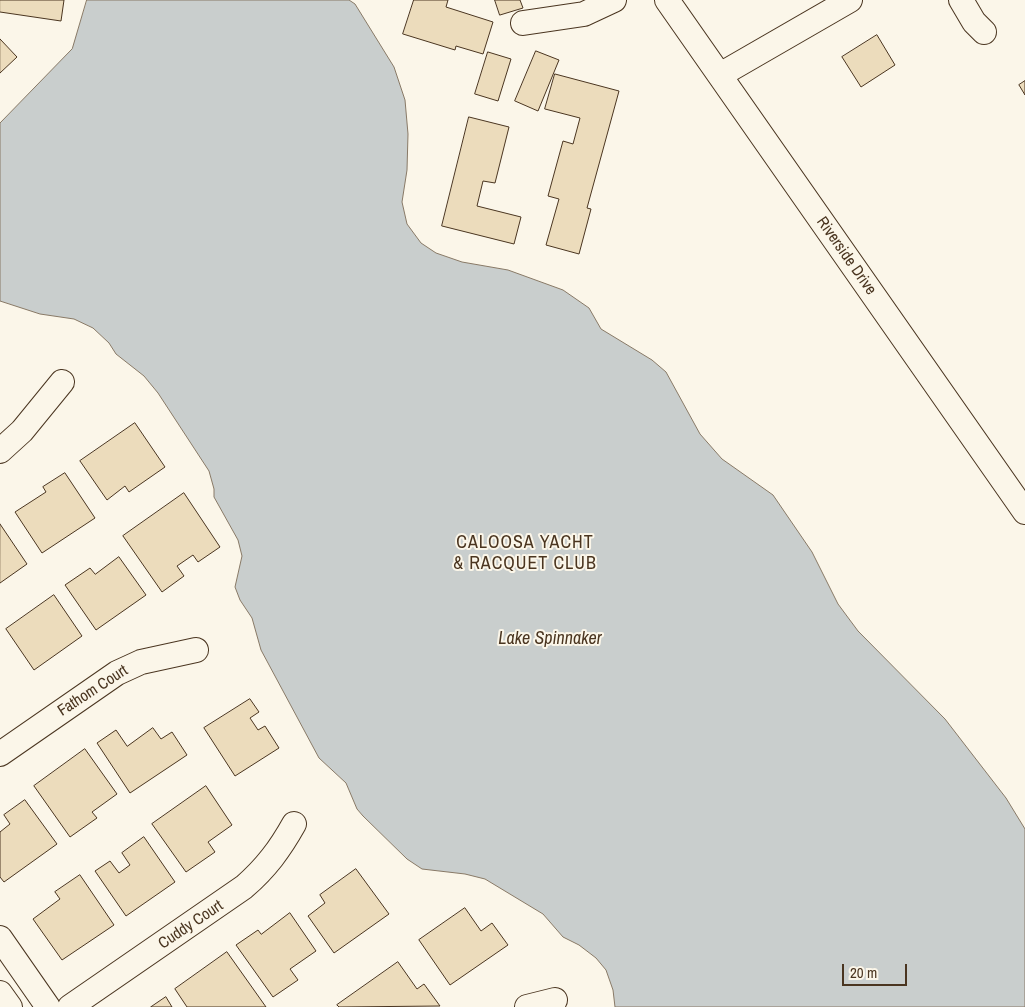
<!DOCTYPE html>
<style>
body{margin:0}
#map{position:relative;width:1025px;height:1007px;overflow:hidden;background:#fbf6e9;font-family:"Archivo Narrow",sans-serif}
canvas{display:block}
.scale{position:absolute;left:842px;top:964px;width:65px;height:22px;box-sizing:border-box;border:2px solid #4a3520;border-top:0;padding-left:6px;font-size:15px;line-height:18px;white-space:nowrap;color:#4a3520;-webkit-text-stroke:4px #fbf6e9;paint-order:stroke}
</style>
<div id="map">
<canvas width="1025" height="1007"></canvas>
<div class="scale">20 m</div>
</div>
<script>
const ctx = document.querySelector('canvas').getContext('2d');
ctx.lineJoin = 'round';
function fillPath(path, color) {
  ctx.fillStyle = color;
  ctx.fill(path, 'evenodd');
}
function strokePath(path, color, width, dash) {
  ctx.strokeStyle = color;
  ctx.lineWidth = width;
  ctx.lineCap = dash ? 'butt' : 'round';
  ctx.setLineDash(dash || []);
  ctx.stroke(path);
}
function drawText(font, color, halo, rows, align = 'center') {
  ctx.font = font + ' "Archivo Narrow",sans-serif';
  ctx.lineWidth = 4;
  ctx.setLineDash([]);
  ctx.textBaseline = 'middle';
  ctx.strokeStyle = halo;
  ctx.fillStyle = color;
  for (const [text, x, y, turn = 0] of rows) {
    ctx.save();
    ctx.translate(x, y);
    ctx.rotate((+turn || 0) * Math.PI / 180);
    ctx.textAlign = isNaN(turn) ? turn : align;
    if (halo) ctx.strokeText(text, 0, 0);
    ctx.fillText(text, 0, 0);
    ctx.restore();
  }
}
const water = new Path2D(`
 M87 0H349L355 4 394 67 405 100 408 134 407 170 402 202 407 224 421 243 436 253 462 262 508 270 563 290 589 308 601 329 652 360 666 372 700 434 722 459 773 495 812 552 838 604 858 631 945 719 1006 798 1025 829V1007H615L613 990 606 970 596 958 579 945 563 937 543 914 485 879 465 874 422 869 407 859 363 816 357 809 346 783 319 758 261 650 252 618 240 600 235 587 242 556 238 540 214 497V489L209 471 158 393 144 376 116 354 109 343 93 328 74 319 40 314 0 301V123L72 49Z`);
fillPath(water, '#c9cecd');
strokePath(water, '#887966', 1);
const building = new Path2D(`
 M0 0H64L61 21 0 12Z
 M414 0H448L446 7 493 22 483 54 456 46 455 50 403 34Z
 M495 0H520L523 8 500 15Z
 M877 35 895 65 861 87 842 57Z
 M0 39 17 57 0 73Z
 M536 51 559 60 538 111 515 101Z
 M488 52 511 59 498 101 475 94Z
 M555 74 619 91 587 208 591 209 579 254 546 245 559 199 548 196 563 141 573 144 580 118 545 109Z
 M1025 81V95L1019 85Z
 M469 117 509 127 495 183 483 181 477 206 521 217 514 244 442 226Z
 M135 423 165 467 129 492 125 486 107 500 80 461Z
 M65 473 95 518 42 553 15 512 46 492 43 487Z
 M184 493 220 547 198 562 193 555 177 566 184 576 162 592 123 536Z
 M0 524 27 564 0 583Z
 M119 557 146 595 96 630 65 585 90 568 95 574Z
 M54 595 82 636 34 670 6 629Z
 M250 699 259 712 250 718 258 730 265 726 279 748 235 776 204 728Z
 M153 728 161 739 172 732 187 755 130 793 97 743 116 730 127 746Z
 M85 749 117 794 92 812 97 818 70 837 34 786Z
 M206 786 232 825 208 842 215 852 186 872 152 824Z
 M25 800 57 844 4 882 0 877V832L10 824 4 815Z
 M144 837 175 882 126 916 95 871 110 861 119 873 130 865 122 853Z
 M356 869 389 914 334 953 308 916 325 903 320 895Z
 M80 875 114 925 62 960 33 919 60 899 55 892Z
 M465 908 481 931 492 923 508 945 450 985 419 940Z
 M290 913 316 951 290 969 298 980 273 997 236 945 258 930 261 934Z
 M227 952 266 1007H187L175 989Z
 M398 962 417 989 424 984 440 1006 339 1007 337 1005Z
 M166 997 172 1007H151Z`);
fillPath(building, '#ecdcbc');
strokePath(building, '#4a3520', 1);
const minor = new Path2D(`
 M667 0 1025 512
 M961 0 974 22 984 32
 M523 23 584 14 614 0
 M720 75 850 0
 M0 451 22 431 62 382
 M0 754 117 673 141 662 196 650
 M0 938 48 1007
 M0 993 10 1007
 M70 1007 244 887C266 868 280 849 294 824
 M527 1007 555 1000`);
strokePath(minor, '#4a3520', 26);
strokePath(minor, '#fbf6e9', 24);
drawText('16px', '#4a3520', '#fbf6e9', [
 ["Riverside Drive",846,256,55],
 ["Fathom Court",93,691,-33],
 ["Cuddy Court",191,925,-34]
]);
ctx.letterSpacing = '1px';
drawText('18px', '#4a3520', '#fbf6e9', [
 ["CALOOSA YACHT",525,543],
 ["& RACQUET CLUB",525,564]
]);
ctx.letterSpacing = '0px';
drawText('italic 18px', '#4a3520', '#fbf6e9', [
 ["Lake Spinnaker",550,639]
]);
</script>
